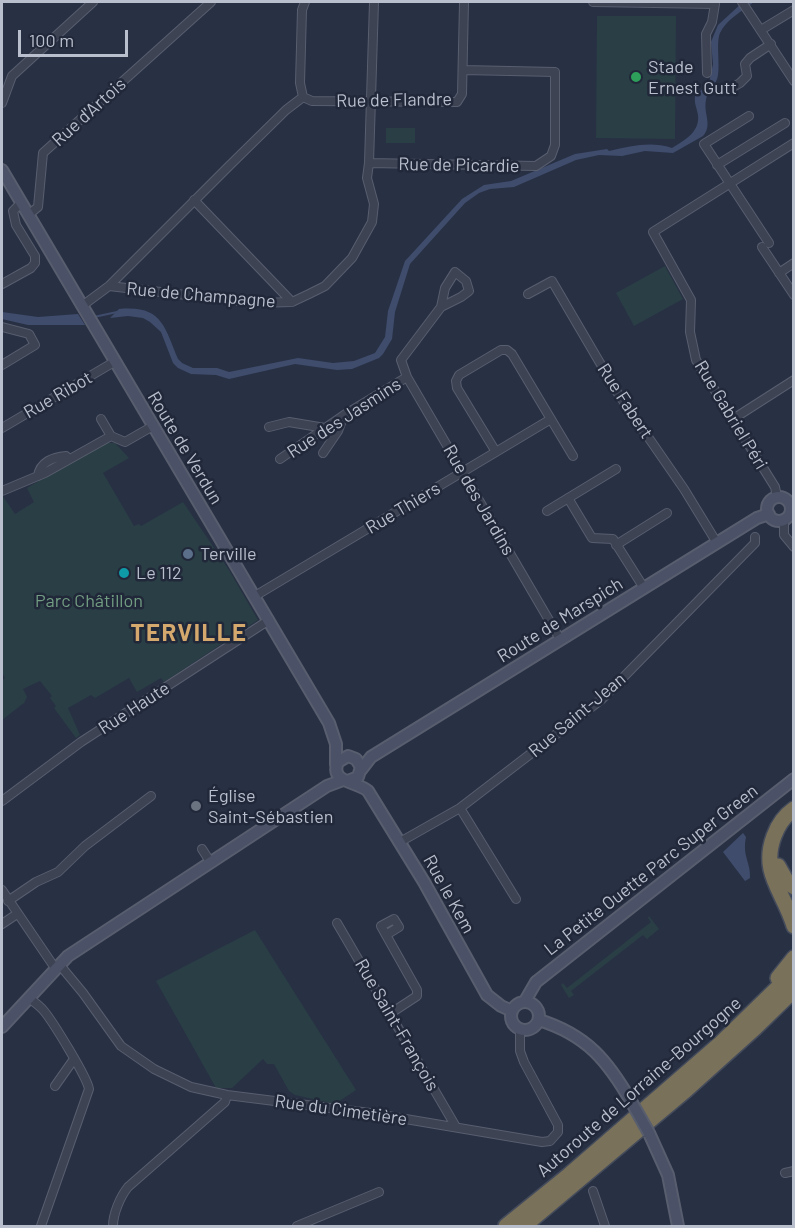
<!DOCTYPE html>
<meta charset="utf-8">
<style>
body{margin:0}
#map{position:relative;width:795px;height:1228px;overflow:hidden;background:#283044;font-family:Barlow,sans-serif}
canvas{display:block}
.frame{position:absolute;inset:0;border:3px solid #babfcd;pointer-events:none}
.scale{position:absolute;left:18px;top:30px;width:110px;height:27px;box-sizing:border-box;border:3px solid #babfcd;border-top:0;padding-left:8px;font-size:18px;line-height:21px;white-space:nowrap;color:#babfcd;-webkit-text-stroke:4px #212839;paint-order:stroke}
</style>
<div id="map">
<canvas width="795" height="1228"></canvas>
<div class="frame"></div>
<div class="scale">100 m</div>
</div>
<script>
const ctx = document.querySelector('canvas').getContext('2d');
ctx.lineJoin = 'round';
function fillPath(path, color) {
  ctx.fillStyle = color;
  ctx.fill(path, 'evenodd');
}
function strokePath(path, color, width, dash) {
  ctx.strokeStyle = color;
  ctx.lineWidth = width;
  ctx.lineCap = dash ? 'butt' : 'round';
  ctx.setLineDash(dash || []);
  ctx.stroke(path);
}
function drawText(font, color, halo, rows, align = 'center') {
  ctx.font = font + ' Barlow,sans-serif';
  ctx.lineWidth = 5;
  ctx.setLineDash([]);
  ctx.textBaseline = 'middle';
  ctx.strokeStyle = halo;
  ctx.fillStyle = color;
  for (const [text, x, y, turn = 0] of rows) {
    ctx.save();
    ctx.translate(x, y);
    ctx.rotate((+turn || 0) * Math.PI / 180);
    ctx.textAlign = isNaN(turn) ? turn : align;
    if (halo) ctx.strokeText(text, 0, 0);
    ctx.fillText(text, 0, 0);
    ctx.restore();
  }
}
fillPath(new Path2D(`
 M597 16H676L675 139 596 138Z
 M386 128H415V143H386Z
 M665 266 683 299 634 326 616 293Z
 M102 443H115L129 458 103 473 134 526 139 524 141 526 183 502 229 570 258 620 164 682 161 678 137 692 129 678 95 698 91 695 68 708 80 735 76 738 54 708 56 706 50 698 52 696 40 681 23 689 27 697 24 703 2 720V681L5 678 2 672V495L15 514 34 502 27 488Z
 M649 916 659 929 647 939 643 935 571 991 574 995 569 998 561 985 563 983 567 988 651 922 648 918Z
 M255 930 356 1090 335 1104 295 1095 289 1091 274 1064H267L263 1059 232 1088H216L156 981Z`), '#2a3e45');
fillPath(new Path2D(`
 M743 2H754C743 10 726 20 720 33 716 42 720 64 718 75 717 85 707 90 706 100 703 113 713 125 703 136L673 153 645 151 622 156 599 155 576 160 514 187 490 189 479 193 465 203 410 264 395 312 392 339 383 354 379 358 352 369 337 370 295 364 229 379 216 375 191 374 178 368 173 363 161 332 150 322 143 318 128 316 110 318 119 309C162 305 164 326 178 359L182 363 193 368H217L229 372 298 358 333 363 354 361 375 353 385 337 388 311 405 261 462 199 484 185 511 181 575 154 607 149 609 151C632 146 650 141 672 148 685 140 700 132 698 115 697 108 694 104 695 96L709 83 713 64 711 42 718 25Z
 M2 312 38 317 78 314 85 325H28L2 319Z
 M743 833 746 837C742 857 751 862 750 878L745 881 723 852Z`), '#3f4c6c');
strokePath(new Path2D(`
 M94 317 117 312`), '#3f4c6c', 2);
const street = new Path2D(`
 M593 2 715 4
 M742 2 794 81
 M761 30 794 10
 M707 73 706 34 712 22 715 4
 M728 90 740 83 747 76 745 64 750 58 771 44
 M303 97 312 101 457 102 462 94 464 2
 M303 97 300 83 302 10 305 2
 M2 103 12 76 93 2
 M749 116 704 144 769 243
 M369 163 536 166 551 156 555 145V72L464 70
 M717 165 785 123
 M194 200 292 302
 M28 215 38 207 43 153 211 2
 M762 247 794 295
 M779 273 794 263
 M2 284 31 268 35 263V256L16 225 13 211 21 203
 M109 286 255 303 292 302 309 294 325 286 352 258 372 222 374 204 367 178 369 163 374 2
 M528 294 552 281 617 392 684 489 717 543
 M82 306 109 286 229 166 286 110 303 97
 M441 307 461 297 469 291 466 281 455 272 445 288 441 307 401 360 407 377 560 639
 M2 327 29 334 35 345 2 365
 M733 419 794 380
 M269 427 289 422 325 428
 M2 428 114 362
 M111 436 125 442 153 426
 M496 452 457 388 456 381 459 375 501 350H507L512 354 573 456
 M323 453 338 431 344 415
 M280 459 344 415 407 377
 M38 476C40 462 53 457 66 456L69 459
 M2 491 45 473 111 436 101 419
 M777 497 775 487 696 360 690 332 691 300 653 232 794 143
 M568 498 592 538 613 539 644 588
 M547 511 616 469
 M784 520V535L794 547
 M616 545 667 513
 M255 596 551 419
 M2 801 81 742 269 620
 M460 808 516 899
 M400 842 460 808 602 699 755 543V537
 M202 849 211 863
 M2 890 55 968
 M8 901 36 882 58 872 85 846 151 796
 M337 923 456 1127
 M2 924 17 914
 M386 935 399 927 394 919 381 926 386 935 417 990V996L391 1013
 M59 964 83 993 121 1046 154 1069 191 1087 227 1095 370 1113 542 1142 550 1141 558 1132V1125L524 1062 520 1051V1029
 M29 998C34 1002 40 1006 44 1011 53 1022 87 1077 89 1089L41 1226
 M55 1086 74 1059
 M785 1173 794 1171
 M593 1191 605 1226
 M113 1226C113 1214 120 1197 128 1187L225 1102 227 1095
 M297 1226 379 1192`);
const secondary = new Path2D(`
 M2 170 329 723 336 744V765
 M767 509a12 12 0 1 1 24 0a12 12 0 1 1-24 0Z
 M361 770 371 757 757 518 769 514
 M348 781 358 777 361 767 356 759 348 756 338 762C329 783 357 781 368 791L424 882 487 995 501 1006 512 1011
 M525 1001 536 982 794 779
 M511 1016a14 14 0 1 1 28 0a14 14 0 1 1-28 0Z
 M539 1020C587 1035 608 1061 632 1103
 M2 1027 68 956 327 786 343 780
 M649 1133 668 1175 678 1226`);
const highway = new Path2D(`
 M794 809C784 816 778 825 774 836 760 873 784 892 794 926
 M778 866 787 882 794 887
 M778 978 794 958
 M506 1226 569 1175 721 1043 794 972
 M524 1226 686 1090 755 1028 794 990`);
strokePath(street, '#585e6e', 10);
strokePath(secondary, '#585e6e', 14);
strokePath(highway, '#444b5b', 18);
strokePath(street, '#3d4353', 8);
strokePath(secondary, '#4b5166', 10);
strokePath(highway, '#79715a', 15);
const secondaryBridge = new Path2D(`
 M632 1103 649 1133`);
strokePath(secondaryBridge, '#585e6e', 14, []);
strokePath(secondaryBridge, '#4b5166', 10);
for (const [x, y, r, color] of [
 [636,77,6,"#2e9e5b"],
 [188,554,6,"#5c6f8a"],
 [124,573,6,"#0f9aa8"],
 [196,806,6,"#6b7280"]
]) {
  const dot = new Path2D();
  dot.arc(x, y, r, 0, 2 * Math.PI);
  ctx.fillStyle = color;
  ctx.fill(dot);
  strokePath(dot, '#212839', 2);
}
drawText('18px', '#babfcd', '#212839', [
 ["Stade",648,67],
 ["Ernest Gutt",648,88],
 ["Terville",200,554],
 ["Le 112",136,573],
 ["Église",208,796],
 ["Saint-Sébastien",208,817]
], 'left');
drawText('18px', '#babfcd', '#212839', [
 ["Rue de Flandre",394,100,-1],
 ["Rue d'Artois",89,112,-42],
 ["Rue de Picardie",459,165,1],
 ["Rue de Champagne",201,295,5],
 ["Rue Ribot",58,395,-30],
 ["Rue Fabert",625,401,57],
 ["Rue Gabriel Péri",731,415,59],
 ["Rue des Jasmins",344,418,-33],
 ["Route de Verdun",185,448,59],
 ["Rue des Jardins",479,500,60],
 ["Rue Thiers",403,508,-31],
 ["Route de Marspich",560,620,-32],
 ["Rue Haute",134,708,-33],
 ["Rue Saint-Jean",577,715,-40],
 ["La Petite Ouette Parc Super Green",651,870,-38],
 ["Rue le Kem",449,894,61],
 ["Rue Saint-François",397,1025,60],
 ["Autoroute de Lorraine-Bourgogne",639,1087,-41],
 ["Rue du Cimetière",341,1110,8]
]);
drawText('18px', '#729d82', '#212839', [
 ["Parc Châtillon",89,601]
]);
ctx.letterSpacing = '1.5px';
drawText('bold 24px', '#d5a86d', '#212839', [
 ["TERVILLE",189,633]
]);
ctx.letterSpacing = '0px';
</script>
